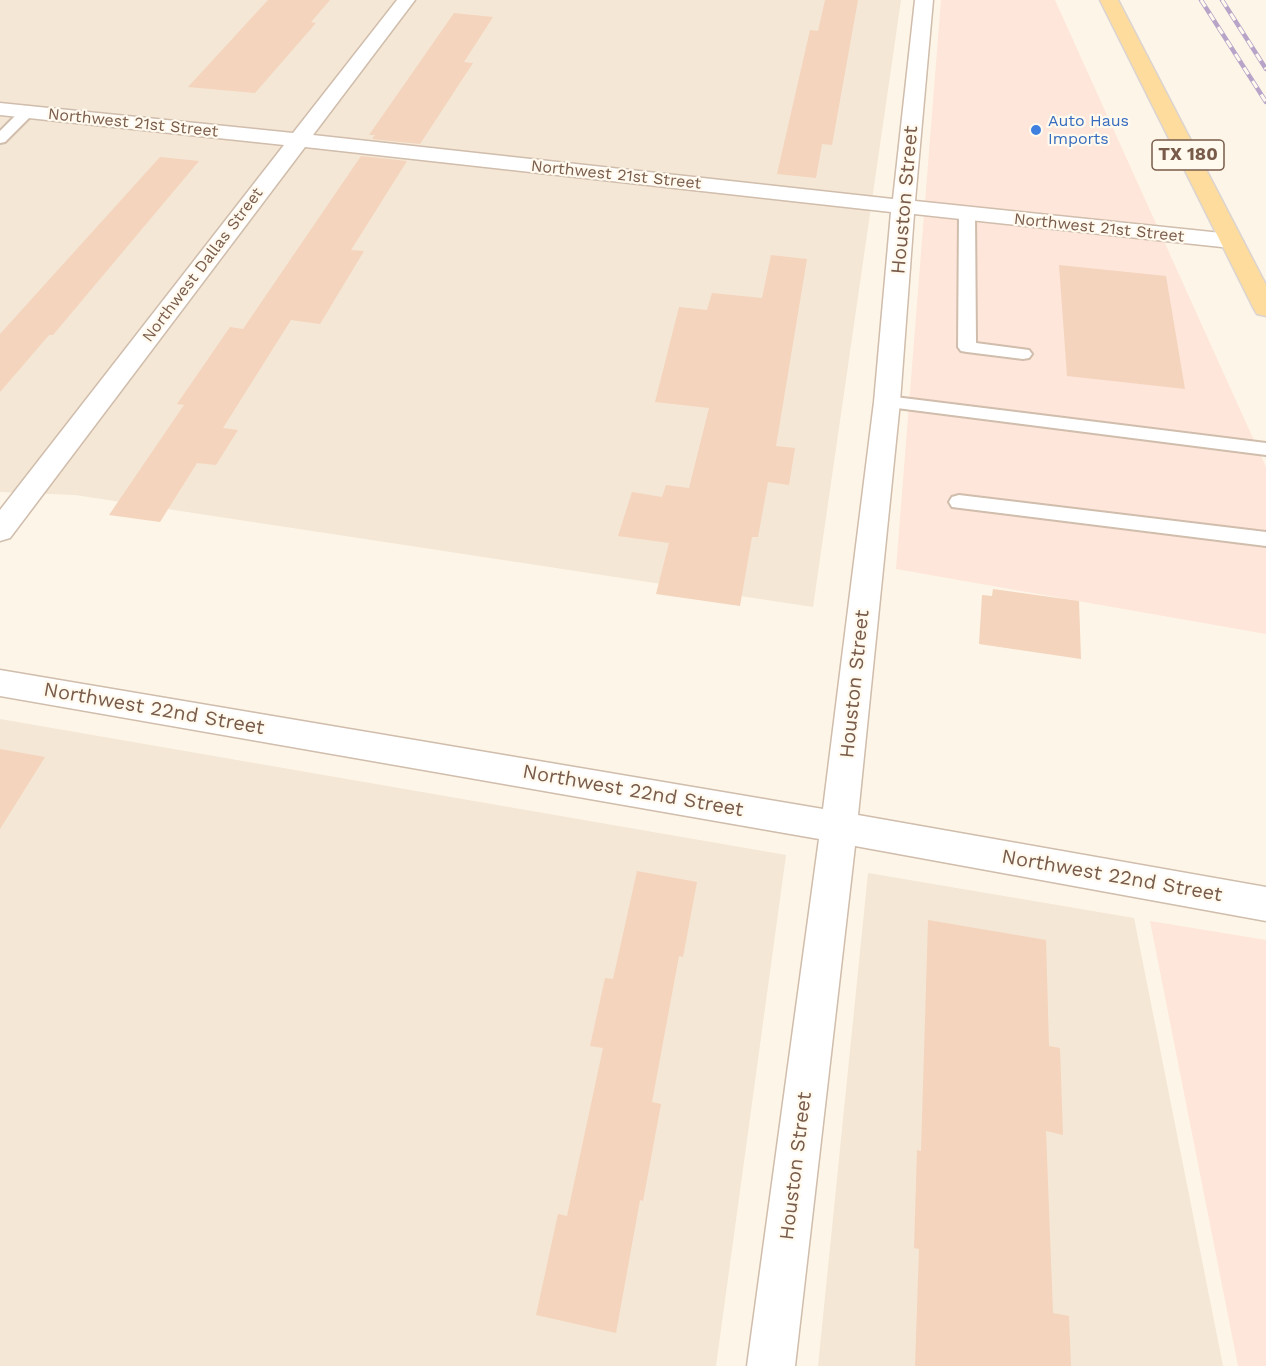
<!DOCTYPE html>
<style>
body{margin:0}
canvas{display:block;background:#fdf5e7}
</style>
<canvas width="1266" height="1366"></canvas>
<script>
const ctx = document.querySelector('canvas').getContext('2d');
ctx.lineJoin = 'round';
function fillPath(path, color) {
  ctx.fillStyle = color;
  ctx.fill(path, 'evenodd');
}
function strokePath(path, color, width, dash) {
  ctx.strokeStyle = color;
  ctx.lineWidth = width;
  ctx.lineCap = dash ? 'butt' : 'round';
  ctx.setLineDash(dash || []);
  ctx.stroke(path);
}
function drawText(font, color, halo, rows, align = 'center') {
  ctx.font = font + ' "Work Sans",sans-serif';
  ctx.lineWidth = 4.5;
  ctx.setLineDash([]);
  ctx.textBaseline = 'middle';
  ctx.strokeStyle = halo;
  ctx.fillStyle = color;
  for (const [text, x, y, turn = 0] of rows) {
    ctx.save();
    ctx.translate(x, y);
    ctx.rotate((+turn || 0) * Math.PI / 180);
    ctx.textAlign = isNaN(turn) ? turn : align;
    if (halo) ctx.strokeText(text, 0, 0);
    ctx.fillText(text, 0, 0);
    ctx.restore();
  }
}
fillPath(new Path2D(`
 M0 0H901L813 607 75 495 0 492Z
 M0 719 786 855 716 1366H0Z
 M868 873 1134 918 1223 1366H818Z`), '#f5e7d5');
fillPath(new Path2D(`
 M941 0H1055L1266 467V634L896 569Z
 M1150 921 1266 940V1366H1238Z`), '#fee6da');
fillPath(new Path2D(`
 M268 0H330L311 22 316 23 255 93 188 87Z
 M825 0H858L832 145 822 144 816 178 777 174 810 30 818 31Z
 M454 13 493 17 464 62 473 63 420 144 372 139 375 135H369Z
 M361 156 407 161 351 250 364 251 320 324 291 320 223 428 238 430 216 465 197 463 160 522 109 515 184 405 177 404 230 327 243 329Z
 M160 157 199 161 53 335H49L0 392V334Z
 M771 255 807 259 776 446 795 448 789 485 768 482 758 537H752L740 606 656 594 669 543 618 536 632 492 662 497 666 485 689 488 709 408 655 402 679 307 707 310 712 293 762 298Z
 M1059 265 1166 276 1185 389 1067 376Z
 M993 589 1079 601 1081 659 979 644 982 595 992 596Z
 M0 749 45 757 0 829Z
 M637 871 697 882 683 957 679 956 652 1102 661 1104 643 1201 640 1200 616 1333 536 1315 558 1214 567 1216 603 1048 590 1046 605 978 613 979Z
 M928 920 1046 940 1049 1046 1060 1048 1063 1135 1046 1131 1053 1313 1069 1316 1071 1366H915L919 1249 914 1248 917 1150 921 1151Z`), '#f4d4bd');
const service = new Path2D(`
 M27 108 32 109 34 112 32 115 5 142 0 143V131L22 109Z
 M967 209 975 214 976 343 1029 350 1032 354 1029 358 1023 359 967 352 961 351 958 347 959 214Z
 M887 396 1266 443V455L881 406 878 402 881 398Z
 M959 495 1266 532V546L952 507 949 502 952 497Z`);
const minor = new Path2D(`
 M397 0H415L313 135 893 199 915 0H933L915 201 1231 234 1239 236 1243 241 1239 246 1231 248 914 214 900 402 858 815 1266 887V921L855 846 795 1366H747L819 839 0 696V670L823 809 874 402 891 212 305 147 10 538 0 541V510L284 145 0 115V103L293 133Z`);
const primary = new Path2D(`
 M1100 0H1118L1266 285V316L1257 314 1254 309Z`);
strokePath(service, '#d0bdac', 4);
strokePath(minor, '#d0bdac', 3);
strokePath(primary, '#dcd4d0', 3);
fillPath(service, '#fff');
fillPath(minor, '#fff');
fillPath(primary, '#fedc9d');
const rail = new Path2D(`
 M1201 0 1266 102
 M1222 0 1266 69`);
strokePath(rail, '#b8a4c8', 4.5);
strokePath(rail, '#fff9ee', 3, [8]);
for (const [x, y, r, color] of [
 [1036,130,6,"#3f7fe0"]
]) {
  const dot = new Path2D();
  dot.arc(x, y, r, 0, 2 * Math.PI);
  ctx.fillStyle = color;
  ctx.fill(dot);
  strokePath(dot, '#fff9ee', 2);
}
drawText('16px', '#366cbe', '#fff9ee', [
 ["Auto Haus",1048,121],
 ["Imports",1048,139]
], 'left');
drawText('16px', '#795b4a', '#fff9ee', [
 ["Northwest 21st Street",133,123,6],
 ["Northwest 21st Street",616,175,6],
 ["Northwest 21st Street",1099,228,6],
 ["Northwest Dallas Street",203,265,-53]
]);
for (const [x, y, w] of [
 [1188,155,72]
]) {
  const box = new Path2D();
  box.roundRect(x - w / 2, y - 15, w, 30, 4.5);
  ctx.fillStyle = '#fff9ee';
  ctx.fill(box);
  strokePath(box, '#795b4a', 1.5);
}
drawText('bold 18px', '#795b4a', null, [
 ["TX 180",1188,155]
]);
drawText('20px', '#795b4a', '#fff9ee', [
 ["Houston Street",905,200,-85],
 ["Houston Street",855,684,-84],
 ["Northwest 22nd Street",154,709,10],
 ["Northwest 22nd Street",633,791,10],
 ["Northwest 22nd Street",1112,876,10],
 ["Houston Street",796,1166,-83]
]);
</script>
